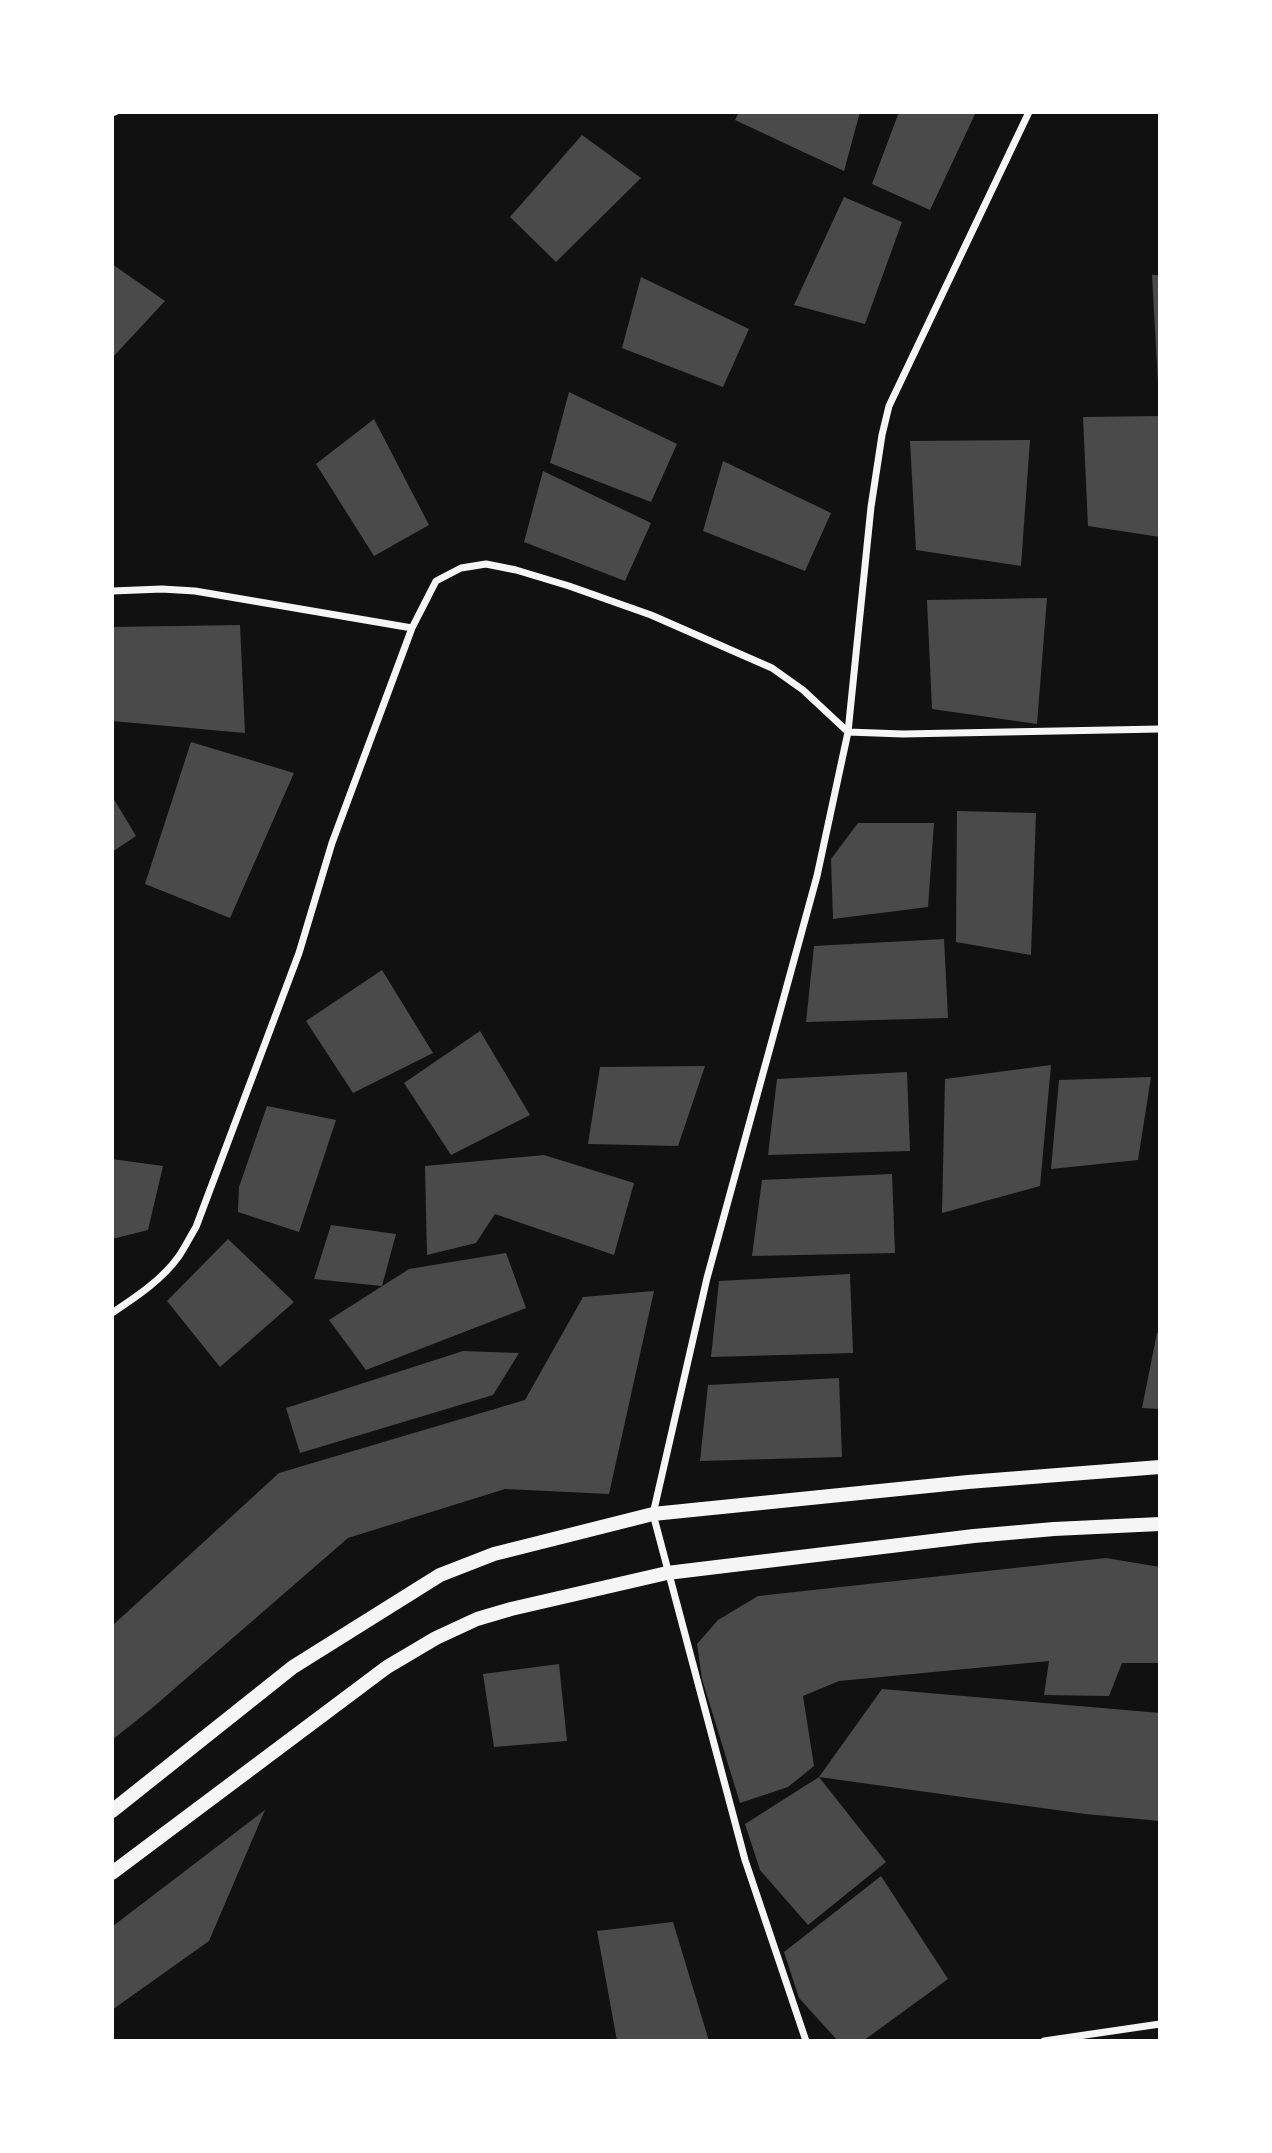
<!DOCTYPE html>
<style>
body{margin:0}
#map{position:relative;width:1272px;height:2153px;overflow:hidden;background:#111;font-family:"PT Sans",sans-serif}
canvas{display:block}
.frame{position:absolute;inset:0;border:114px solid #fff;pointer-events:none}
</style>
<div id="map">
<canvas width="1272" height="2153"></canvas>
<div class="frame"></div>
</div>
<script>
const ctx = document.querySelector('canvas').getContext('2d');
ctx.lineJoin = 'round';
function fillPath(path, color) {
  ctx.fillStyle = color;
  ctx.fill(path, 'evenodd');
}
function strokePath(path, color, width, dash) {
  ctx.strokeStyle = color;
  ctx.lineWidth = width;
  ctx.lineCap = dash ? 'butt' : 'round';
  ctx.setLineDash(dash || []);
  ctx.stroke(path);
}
fillPath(new Path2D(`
 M739 112H860L844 171 735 120Z
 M899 112H976L930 210 872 184Z
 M582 135 641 178 556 262 510 217Z
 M844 197 902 222 865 324 794 305Z
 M112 264 165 301 112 358Z
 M1152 275H1160V385L1158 384Z
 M641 277 749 329 723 387 622 348Z
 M569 392 677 444 651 502 550 463Z
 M1160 416V537L1088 526 1083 417Z
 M374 419 429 525 374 556 316 464Z
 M1030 440 1021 566 916 550 910 441Z
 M723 461 831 513 805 571 703 531Z
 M543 471 651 523 625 581 524 542Z
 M1047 598 1037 724 932 709 927 600Z
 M240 625 245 733 112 721V627Z
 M191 742 294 773 230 918 145 884Z
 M112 796 136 836 112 852Z
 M957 811 1036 813 1031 955 956 942Z
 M858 823H934L928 907 833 919 831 859Z
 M944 939 948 1018 806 1022 814 946Z
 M382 970 433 1053 353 1093 306 1021Z
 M480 1031 530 1115 451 1155 404 1083Z
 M1051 1065 1040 1186 942 1213 945 1079Z
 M705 1066 678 1146 588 1144 600 1067Z
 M907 1072 910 1151 768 1155 777 1079Z
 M1151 1077 1138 1160 1051 1169 1059 1080Z
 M267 1106 336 1120 299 1232 238 1212 239 1187Z
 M544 1155 634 1183 614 1255 495 1214 476 1243 427 1255 425 1166Z
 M112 1159 163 1166 148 1230 112 1239Z
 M892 1174 895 1253 752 1256 762 1180Z
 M331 1225 396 1234 382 1286 314 1279Z
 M228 1239 294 1302 220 1367 167 1301Z
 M506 1253 526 1308 366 1370 329 1320 409 1269Z
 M850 1274 853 1353 711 1357 719 1281Z
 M654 1291 609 1494 505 1489 348 1538 151 1709 112 1740V1626L279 1473 525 1400 583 1297Z
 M1157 1333H1160V1409L1142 1408Z
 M463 1351 519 1353 493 1395 300 1453 286 1408Z
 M839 1378 842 1457 700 1461 708 1385Z
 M1106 1558 1160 1567V1663H1122L1109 1696 1044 1695 1049 1661 839 1681 803 1696 814 1766 788 1787 740 1803 702 1679 697 1644 718 1620 758 1596Z
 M559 1664 567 1741 494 1747 483 1674Z
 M882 1689 1160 1713V1821L1085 1814 819 1777 886 1862 808 1925 760 1870 745 1824 819 1777Z
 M265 1810 209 1941 112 2010 113 1926Z
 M881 1876 948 1979 863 2041H838L799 1998 784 1952Z
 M673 1922 709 2041H617L597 1931Z`), '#4a4a4a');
strokePath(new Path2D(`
 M112 113 115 112
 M112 591 162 589 195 591 412 628
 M112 1313C136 1297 162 1280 179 1256 185 1247 190 1237 196 1227L299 953 332 843 412 628 436 581 461 568 486 564 516 570 569 586 651 615 772 668 803 690 848 732 903 734 1160 729
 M806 2041 745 1860 653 1514 707 1278 817 876 848 732 871 507 882 435 889 406 1029 112
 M1044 2041 1160 2024`), '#f5f5f5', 7);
strokePath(new Path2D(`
 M112 1811 293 1667 440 1575 494 1554 653 1514 968 1482 1160 1467
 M112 1873 387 1667 436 1638 477 1619 511 1609 667 1573 974 1536 1054 1529 1160 1524`), '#f5f5f5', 14);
</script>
